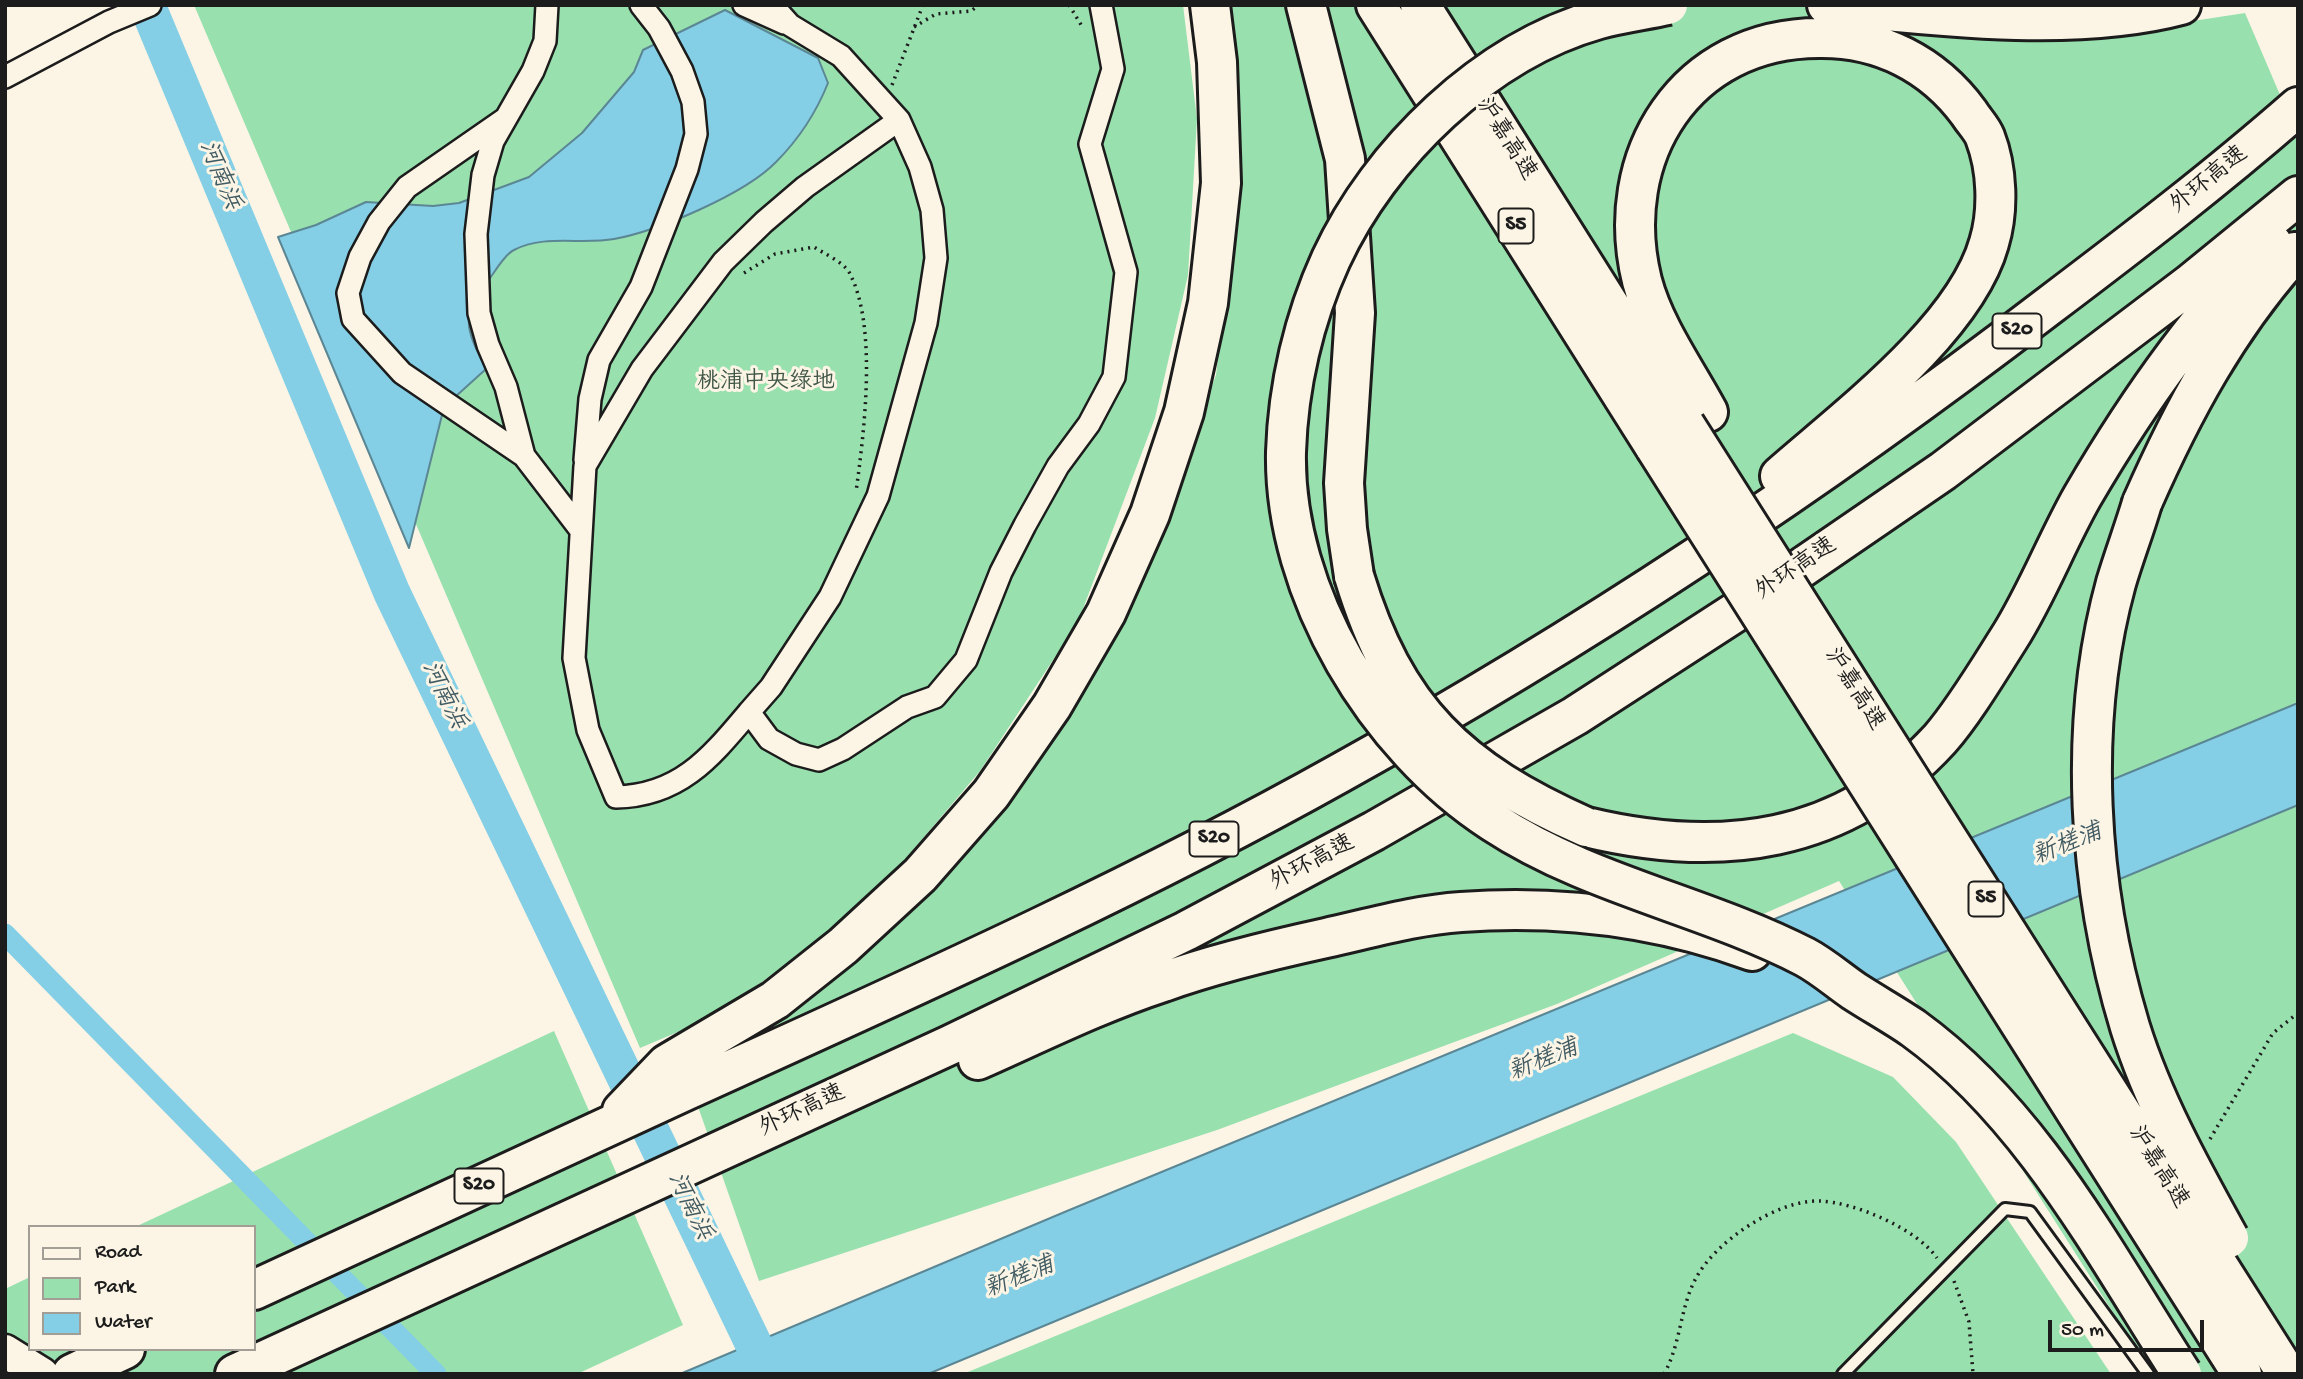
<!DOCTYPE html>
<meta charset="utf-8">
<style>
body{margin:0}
#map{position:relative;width:2303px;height:1379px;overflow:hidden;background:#fcf5e5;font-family:"Gochi Hand",sans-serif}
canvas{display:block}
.frame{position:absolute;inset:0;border:7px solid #1c1c1c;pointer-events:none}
.legend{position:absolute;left:28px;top:1225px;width:228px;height:126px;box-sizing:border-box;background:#fcf5e5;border:2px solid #a29e95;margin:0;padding:9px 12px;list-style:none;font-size:21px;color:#1c1c1c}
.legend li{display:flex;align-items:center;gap:14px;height:35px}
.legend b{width:35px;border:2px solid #a29e95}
.scale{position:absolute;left:2048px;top:1320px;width:156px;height:32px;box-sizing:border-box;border:4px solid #1c1c1c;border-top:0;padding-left:9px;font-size:21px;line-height:24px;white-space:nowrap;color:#1c1c1c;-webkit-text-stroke:5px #fcf5e5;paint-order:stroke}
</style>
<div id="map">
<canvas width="2303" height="1379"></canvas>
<div class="frame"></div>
<ul class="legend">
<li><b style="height:9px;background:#fcf5e5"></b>Road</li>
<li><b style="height:19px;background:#98e0ae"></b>Park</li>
<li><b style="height:19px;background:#85cfe6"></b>Water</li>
</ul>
<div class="scale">50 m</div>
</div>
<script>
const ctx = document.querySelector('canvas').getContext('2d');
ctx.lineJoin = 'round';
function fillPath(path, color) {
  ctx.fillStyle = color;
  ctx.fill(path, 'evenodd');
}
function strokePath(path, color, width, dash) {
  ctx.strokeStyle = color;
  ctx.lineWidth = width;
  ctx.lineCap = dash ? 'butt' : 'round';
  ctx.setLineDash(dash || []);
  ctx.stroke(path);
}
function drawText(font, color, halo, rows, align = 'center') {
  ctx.font = font + ' "Gochi Hand","LXGW WenKai TC",sans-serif';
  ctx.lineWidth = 6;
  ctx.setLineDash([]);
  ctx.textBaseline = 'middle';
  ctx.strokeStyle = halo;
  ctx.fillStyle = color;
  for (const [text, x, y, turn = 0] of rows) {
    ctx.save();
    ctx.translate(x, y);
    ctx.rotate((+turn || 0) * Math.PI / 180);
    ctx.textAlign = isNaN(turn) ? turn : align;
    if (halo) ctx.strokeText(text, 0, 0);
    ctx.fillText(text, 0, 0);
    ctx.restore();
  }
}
fillPath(new Path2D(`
 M194 5H1183L1197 119 1188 275 1155 418 1078 622 980 771 869 902 718 1015 640 1048Z
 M1224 5H1968L2095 36 2245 13 2298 137V1374H2152L1839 881 1557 1004 1217 1130 759 1281 688 1078 887 924 1152 544 1216 375 1234 222Z
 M554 1031 683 1325 577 1374H5V1289L30 1277V1349H254V1227H135Z
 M1793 1033 1893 1077 1956 1142 2111 1374H963Z`), '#98e0ae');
const water = new Path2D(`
 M725 10 818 58 828 83C816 113 800 138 776 162 745 194 658 231 614 239 581 245 544 234 514 250 505 254 496 270 490 278 461 319 464 325 486 369L444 407 409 548 278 237 316 225 366 202 433 206 459 203 529 177 582 133 634 72 643 50Z
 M2298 703V805L928 1374H680L1067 1211Z`);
fillPath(water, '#85cfe6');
strokePath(water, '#5b8795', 2);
strokePath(new Path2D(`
 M5 934 436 1374`), '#85cfe6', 21);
strokePath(new Path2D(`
 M147 5 392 593 768 1374`), '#85cfe6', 37);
const lane = new Path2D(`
 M1843 1374 2005 1209 2030 1212 2148 1374`);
const street = new Path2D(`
 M744 5 784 23
 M772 5 790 25 841 56 899 120 920 167 932 210 936 258 926 323 878 496 830 597 771 687 749 712 769 739 796 754 819 760 843 749 907 707 935 697 966 660 1001 572 1025 525 1058 466 1089 424 1114 377 1126 272 1090 144 1113 69 1101 5
 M5 77 109 22 150 5
 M505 119 407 187 379 222 360 257 348 293 353 319 402 373 524 456 580 529
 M524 456 506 387 488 345 479 313 476 234 483 175 493 141 533 71 545 41 547 5
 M585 460 590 399 599 360 641 287 687 169 696 134 693 102 682 71 659 28 641 5
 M749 712C711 757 680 796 616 797L588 730 574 658 585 466 642 369 723 262 764 222 805 187 899 120`);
const secondary = new Path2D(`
 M5 1351 42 1374`);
const highway = new Path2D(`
 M1306 5 1345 159 1355 313 1344 483 1347 529 1354 576
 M1376 5 1655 447
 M1420 5 1685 425
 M1827 5C1935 16 2076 33 2181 5
 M1708 412C1686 371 1654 327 1642 281 1611 156 1686 38 1819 38 1880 37 1933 64 1969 113 1974 121 1982 129 1985 137 1997 168 1999 210 1989 243 1965 329 1846 418 1780 476
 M2142 503C2182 412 2228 326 2295 252
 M1586 827C1719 859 1843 845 1940 739 1963 713 1990 668 2009 638 2037 594 2056 543 2082 497 2135 406 2196 317 2272 243
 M978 1060C1039 1033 1099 1003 1163 982 1216 963 1271 950 1326 938 1371 928 1416 915 1461 912 1561 905 1659 917 1752 951
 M622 1111 667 1064 775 1000 843 946 920 875 991 794 1052 706 1106 613 1150 514 1184 412 1208 303 1221 183 1217 62 1210 5
 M254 1290C398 1224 542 1156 687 1090 907 990 1129 891 1340 773 1587 636 1823 479 2046 308 2132 243 2217 178 2298 107
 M72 1374 125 1349
 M235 1374 950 1045 1186 931 1374 831 1575 716 1762 595 1943 471 2190 284 2298 196`);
strokePath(lane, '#1c1c1c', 16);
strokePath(street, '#1c1c1c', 26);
strokePath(secondary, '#1c1c1c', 37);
strokePath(highway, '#1c1c1c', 44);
strokePath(new Path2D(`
 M1069 5 1083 28
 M914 27 936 14 971 11 979 5
 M892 85 923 5
 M744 273 775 254 814 247C823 253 843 262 849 272 878 325 864 433 856 492
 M2210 1139 2273 1033 2298 1013
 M1954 1281 1969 1322 1973 1374
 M1664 1374C1681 1344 1680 1307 1696 1278 1716 1241 1777 1200 1819 1201 1855 1202 1917 1229 1937 1258`), '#1c1c1c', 3.5, [2, 5]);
strokePath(lane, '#fcf5e5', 10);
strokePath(street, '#fcf5e5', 21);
strokePath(secondary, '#fcf5e5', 32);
strokePath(highway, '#fcf5e5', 38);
const highwayBridge = new Path2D(`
 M1668 5C1645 10 1622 13 1599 19 1485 51 1380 153 1331 259 1304 318 1288 386 1286 452 1283 593 1377 747 1493 822 1589 885 1704 905 1805 957 1822 966 1838 980 1854 991 1874 1004 1894 1015 1913 1028 2032 1114 2104 1253 2182 1374
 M1685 425 2287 1374
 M1655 447 2242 1374
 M2142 503C2134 530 2124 556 2116 583 2077 725 2088 888 2130 1027 2153 1101 2192 1171 2229 1238
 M1354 576C1395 711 1458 770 1586 827`);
strokePath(highwayBridge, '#1c1c1c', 44, []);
strokePath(highwayBridge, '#fcf5e5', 38);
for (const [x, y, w] of [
 [1516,226,35],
 [2017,331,49],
 [1214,839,49],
 [1986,899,35],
 [479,1186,49]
]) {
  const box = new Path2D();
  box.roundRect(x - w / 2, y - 17.5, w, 35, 5);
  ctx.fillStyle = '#fcf5e5';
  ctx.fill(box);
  strokePath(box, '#1c1c1c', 2);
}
drawText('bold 21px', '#1c1c1c', null, [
 ["S5",1516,226],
 ["S20",2017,331],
 ["S20",1214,839],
 ["S5",1986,899],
 ["S20",479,1186]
]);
drawText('23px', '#1c1c1c', '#fcf5e5', [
 ["沪嘉高速",1505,140,58],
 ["外环高速",2210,181,-39],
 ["外环高速",1797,570,-34],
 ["沪嘉高速",1853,690,58],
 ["外环高速",1313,864,-28],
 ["外环高速",803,1112,-25],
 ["沪嘉高速",2157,1168,58]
]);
drawText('23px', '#415748', '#fcf5e5', [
 ["桃浦中央绿地",766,383]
]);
drawText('italic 24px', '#415b63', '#fcf5e5', [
 ["河南浜",218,176,67],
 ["河南浜",442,696,64],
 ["新槎浦",2068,846,-22],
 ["新槎浦",1544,1062,-22],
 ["河南浜",688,1207,64],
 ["新槎浦",1020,1279,-22]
]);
</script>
